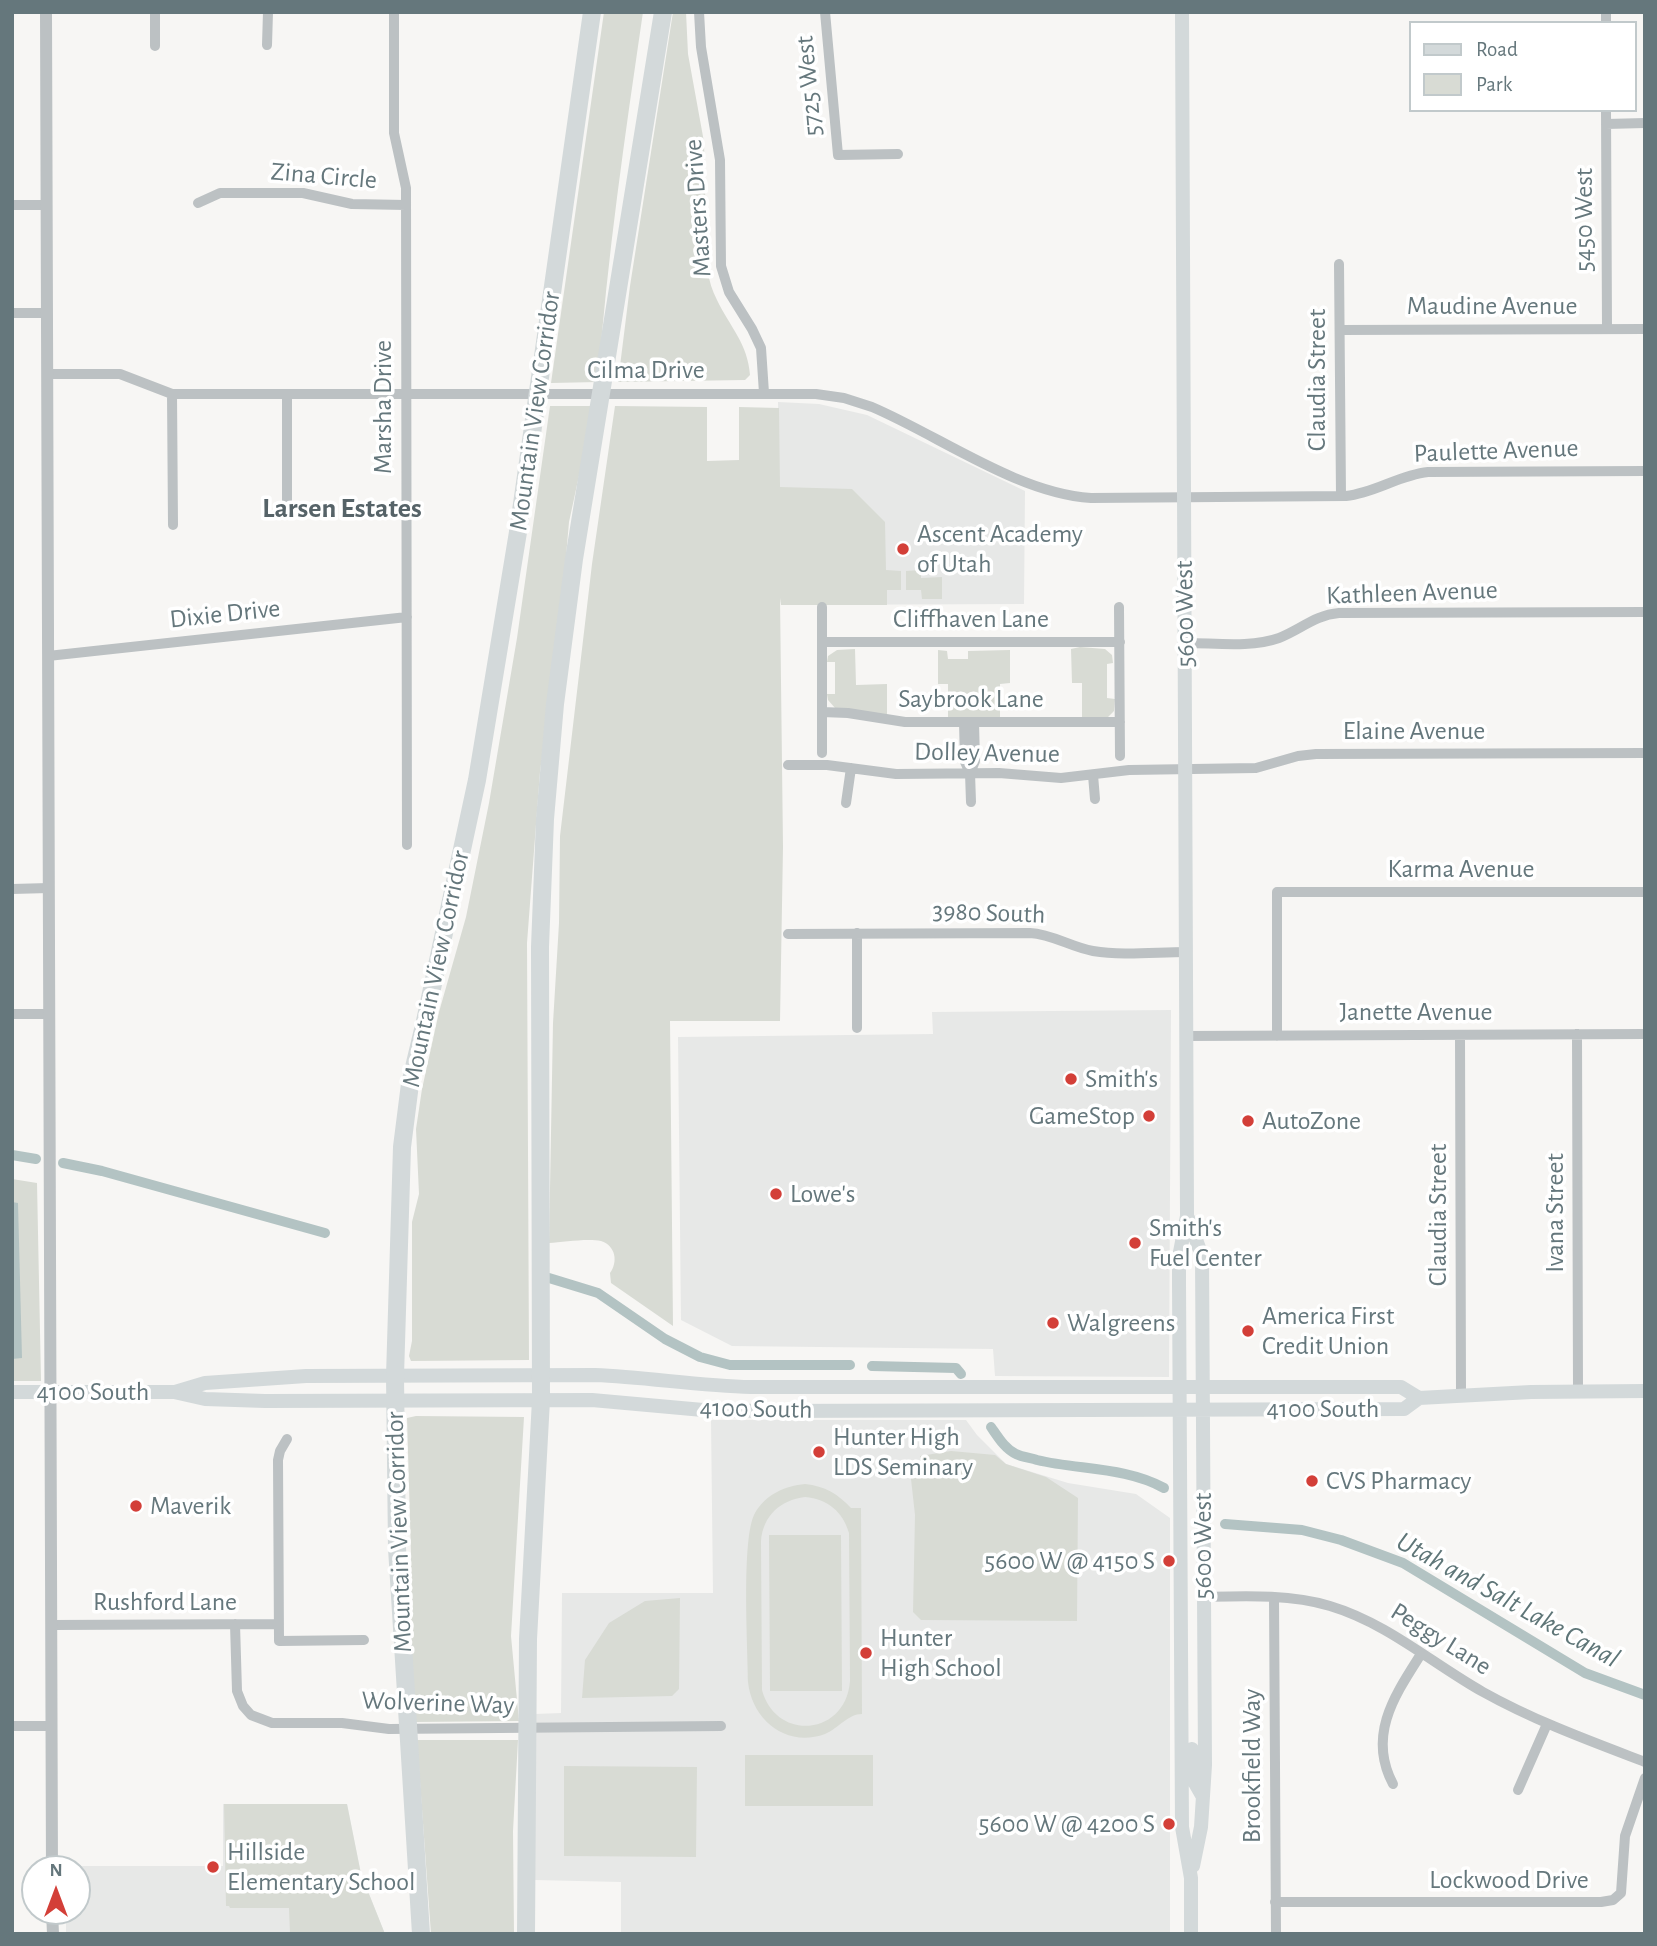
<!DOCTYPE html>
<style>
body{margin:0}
#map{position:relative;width:1657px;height:1946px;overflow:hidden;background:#f7f6f4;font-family:"Alegreya Sans",sans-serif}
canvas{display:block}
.frame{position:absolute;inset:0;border:14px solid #65777c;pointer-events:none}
.legend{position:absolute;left:1409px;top:21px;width:228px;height:91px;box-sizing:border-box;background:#fff;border:2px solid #c1c9cb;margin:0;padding:9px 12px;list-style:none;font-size:21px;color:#65777c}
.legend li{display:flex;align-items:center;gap:14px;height:35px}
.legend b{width:35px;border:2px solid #c1c9cb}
.north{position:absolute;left:21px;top:1855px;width:70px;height:70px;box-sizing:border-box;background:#fff;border:2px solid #c1c9cb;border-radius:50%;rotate:0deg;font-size:19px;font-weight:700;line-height:28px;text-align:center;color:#65777c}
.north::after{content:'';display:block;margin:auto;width:24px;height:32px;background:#d33f38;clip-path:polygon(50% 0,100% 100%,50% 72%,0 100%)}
</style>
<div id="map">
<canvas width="1657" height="1946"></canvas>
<div class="frame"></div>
<ul class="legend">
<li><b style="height:9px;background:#d3d9da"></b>Road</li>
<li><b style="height:19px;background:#d8dbd4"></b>Park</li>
</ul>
<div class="north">N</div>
</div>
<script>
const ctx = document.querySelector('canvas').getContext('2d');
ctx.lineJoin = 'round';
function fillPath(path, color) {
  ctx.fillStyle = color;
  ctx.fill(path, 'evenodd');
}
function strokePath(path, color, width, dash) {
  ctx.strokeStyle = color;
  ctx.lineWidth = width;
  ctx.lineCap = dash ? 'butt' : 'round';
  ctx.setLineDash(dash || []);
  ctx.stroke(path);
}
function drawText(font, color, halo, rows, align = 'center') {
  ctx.font = font + ' "Alegreya Sans",sans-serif';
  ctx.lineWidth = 7;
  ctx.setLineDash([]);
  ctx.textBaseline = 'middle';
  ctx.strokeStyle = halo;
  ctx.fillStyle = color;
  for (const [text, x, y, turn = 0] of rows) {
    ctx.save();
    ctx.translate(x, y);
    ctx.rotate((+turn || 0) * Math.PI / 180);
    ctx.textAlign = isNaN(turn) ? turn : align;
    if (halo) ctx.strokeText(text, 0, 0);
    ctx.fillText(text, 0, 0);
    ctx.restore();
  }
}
fillPath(new Path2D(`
 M778 402 819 404 867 415 1025 491 1024 604 781 605Z
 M1171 1010 1169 1377 995 1376 993 1349 732 1346 681 1320 678 1037 933 1034 932 1012Z
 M711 1420H966L977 1435 1006 1464 1068 1483 1136 1494 1170 1518V1934H621V1882L535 1880V1714L561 1713 562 1593H713Z
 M223 1804H347L361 1874 385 1934H66V1911H77V1869H66V1866H223Z`), '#e7e8e7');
fillPath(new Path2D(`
 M604 12H643C625 135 607 258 598 382L551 383Z
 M673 12H686L688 54 704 142 706 232 698 233V241H706C706 262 707 281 717 300 730 327 748 344 750 375L745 380 618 382 630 286Z
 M550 406H594L569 522 560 626 540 772 527 943 529 1360 411 1361 409 1356 412 1341V1222L419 1194 416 1129 422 1089 439 1012 466 917 489 803 517 638Z
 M615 406 707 407V461L739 460V407L779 408 780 487 852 489 885 522 886 570 901 571V590H887V605H781L780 598 783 847 780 1021H670L673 1326 611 1283 610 1273C618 1262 616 1246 601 1241 588 1238 563 1242 549 1243L553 1023 559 923 560 836 592 564Z
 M921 570V578L942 577V599H922L921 590H906V571Z
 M1080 647 1105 649 1112 655 1113 663 1107 664V698L1115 699 1114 711 1108 717 1082 718V683H1072L1071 649Z
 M855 649 856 685 887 684V717L835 708 828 700 827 694H835V662H827L828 656 837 650Z
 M938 650 947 651 948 659H968V651L1010 650V683L1000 684V718H948V684H938Z
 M12 1179 37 1183 41 1381H12Z
 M416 1416 524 1417 511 1636 519 1721 415 1722 409 1624 411 1553 407 1418Z
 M951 1451 995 1455 1006 1464 1046 1477 1078 1498 1077 1621 921 1620 913 1612 915 1515 910 1470H920V1456Z
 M805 1484C825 1486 838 1494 851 1508H861L862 1714C848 1714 839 1728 825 1734 786 1748 752 1720 748 1682 748 1648 741 1537 755 1513 766 1494 785 1486 805 1484ZM805 1497C828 1499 843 1512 849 1533L850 1681C846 1736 776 1742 762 1690L761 1541C763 1516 780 1500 805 1497Z
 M769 1535H841L842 1691H770Z
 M680 1598 679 1689 672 1696 582 1698 585 1660 609 1623 645 1601Z
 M417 1740H518L513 1831 514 1934H431Z
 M745 1755H873V1806H745Z
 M564 1766 697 1767 696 1857 564 1856Z
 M224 1804H347L361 1874 385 1934H290L289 1908H230L229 1906H226Z`), '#d8dbd4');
fillPath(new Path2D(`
 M12 1202 18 1203 22 1358 12 1359Z`), '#b3c3c3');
strokePath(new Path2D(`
 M12 1155 36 1159
 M63 1163 102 1171 325 1233
 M549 1278 598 1293 665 1339 700 1357 730 1365H850
 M872 1366 956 1368 961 1374
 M991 1427C998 1437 1005 1449 1016 1454 1022 1457 1031 1458 1037 1460 1079 1470 1126 1467 1164 1488
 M1225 1524 1302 1530 1341 1540 1403 1563 1585 1673 1645 1695`), '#b3c3c3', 10);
strokePath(new Path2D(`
 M155 12V46
 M394 12V133L406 188 407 845
 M699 12 701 47 720 160 721 266 729 292 752 329 761 348 764 393
 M825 12 838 155 898 154
 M1606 12V23
 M267 45 268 12
 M1606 110 1607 329
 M1606 124 1645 123
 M198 203 220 193H303L352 204 406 205
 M12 205H47
 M1339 264 1341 496
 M12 313H47
 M1340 330 1645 329
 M47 374H120L172 394H816L844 398 872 407C940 436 1017 493 1091 498L1346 496C1375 493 1399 475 1428 472L1645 471
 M172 394 173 525
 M287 394V507
 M822 607V753
 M1119 607 1120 756
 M822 642H1120
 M1186 643C1215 643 1251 648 1279 638 1300 630 1315 615 1339 613L1645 612
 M48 656 407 617
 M822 712 848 713 905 722H1120
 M964 722 965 762 970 773
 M788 765H827L896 774 999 773 1061 778 1129 770 1256 768 1298 756 1316 754 1645 753
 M1093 775 1095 799
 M971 802 970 773 975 761 974 722
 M846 803 851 768
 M12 889 49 888
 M857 933V1028
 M788 934 1030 933C1052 934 1071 947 1093 951 1123 956 1156 952 1186 952
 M12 1014H49
 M1577 1034 1578 1391
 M1460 1035 1461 1395
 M1187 1036 1645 1034
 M1277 1036V892H1645
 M287 1439 280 1451 278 1460 279 1641 364 1640
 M1203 1597C1245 1596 1290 1594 1330 1606 1387 1623 1433 1664 1483 1692 1535 1721 1590 1741 1645 1762
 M1274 1597 1276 1934
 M235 1624 237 1691 243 1706 251 1715 272 1723H342L389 1729 721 1726
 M52 1625 279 1624
 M12 1726H52
 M1393 1784C1367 1735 1395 1695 1421 1654
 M1518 1790 1547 1724
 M1275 1902H1601L1613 1900 1621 1893 1625 1836 1645 1778`), '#bcc1c3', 10);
strokePath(new Path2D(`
 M46 12 52 1869
 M52 1911 53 1934`), '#bcc1c3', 12);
strokePath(new Path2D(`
 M1182 12 1187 1216 1179 1257V1283L1182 1827 1191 1878V1934
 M1188 1218 1202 1256 1205 1765 1201 1827 1193 1866
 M12 1392H174L205 1399 265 1401 592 1400 703 1410 766 1411 1404 1409 1419 1398 1531 1392 1645 1391
 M175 1392 205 1383 306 1376 595 1375C647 1377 699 1386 751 1387H1401L1419 1398
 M1192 1749 1195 1783 1203 1797`), '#d3d9da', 14);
strokePath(new Path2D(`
 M421 1934 397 1548 395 1376 402 1147 410 1084 425 1021 477 780 518 532 592 12
 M526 1934 528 1639 541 1400 540 947 545 819 555 704 574 559 663 12`), '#d3d9da', 18);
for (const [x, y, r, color] of [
 [903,549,7,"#d33f38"],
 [1071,1079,7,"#d33f38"],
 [1149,1116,7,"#d33f38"],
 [1248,1121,7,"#d33f38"],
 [776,1194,7,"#d33f38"],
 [1135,1243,7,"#d33f38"],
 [1053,1323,7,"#d33f38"],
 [1248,1331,7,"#d33f38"],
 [819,1452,7,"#d33f38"],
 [1312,1481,7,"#d33f38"],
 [136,1506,7,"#d33f38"],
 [1169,1561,7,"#d33f38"],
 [866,1653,7,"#d33f38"],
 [1169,1824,7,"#d33f38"],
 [213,1867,7,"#d33f38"]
]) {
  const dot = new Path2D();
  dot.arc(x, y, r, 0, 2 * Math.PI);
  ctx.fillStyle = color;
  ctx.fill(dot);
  strokePath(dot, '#fff', 2.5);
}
drawText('26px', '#65777c', '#fff', [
 ["5725 West",809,86,-95],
 ["Zina Circle",324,176,5],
 ["Masters Drive",698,208,-94],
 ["5450 West",1584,220,-90],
 ["Maudine Avenue",1492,306],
 ["Cilma Drive",646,370],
 ["Claudia Street",1317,380,-90],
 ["Marsha Drive",383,407,-90],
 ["Mountain View Corridor",535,411,-82],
 ["Paulette Avenue",1496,451,-2],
 ["Kathleen Avenue",1412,593,-2],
 ["Dixie Drive",225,614,-6],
 ["5600 West",1185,614,-91],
 ["Cliffhaven Lane",971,619],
 ["Saybrook Lane",971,699],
 ["Elaine Avenue",1414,731],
 ["Dolley Avenue",987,753,1],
 ["Karma Avenue",1461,869],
 ["3980 South",989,913,2],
 ["Mountain View Corridor",436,969,-78],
 ["Janette Avenue",1416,1012],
 ["Ivana Street",1555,1213,-90],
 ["Claudia Street",1438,1215,-90],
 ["4100 South",93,1392],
 ["4100 South",756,1409,1],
 ["4100 South",1323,1409],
 ["Mountain View Corridor",399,1532,-92],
 ["5600 West",1203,1546,-90],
 ["Rushford Lane",165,1602],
 ["Peggy Lane",1441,1639,32],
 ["Wolverine Way",438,1703,2],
 ["Brookfield Way",1252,1766,-90],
 ["Lockwood Drive",1509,1880]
]);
drawText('26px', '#65777c', '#fff', [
 ["Ascent Academy",917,534],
 ["of Utah",917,564],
 ["Smith's",1085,1079],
 ["GameStop",1135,1116,"right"],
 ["AutoZone",1262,1121],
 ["Lowe's",790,1194],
 ["Smith's",1149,1228],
 ["Fuel Center",1149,1258],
 ["America First",1262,1316],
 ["Credit Union",1262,1346],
 ["Walgreens",1067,1323],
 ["Hunter High",833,1437],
 ["LDS Seminary",833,1467],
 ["CVS Pharmacy",1326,1481],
 ["Maverik",150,1506],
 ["5600 W @ 4150 S",1155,1561,"right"],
 ["Hunter",880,1638],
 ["High School",880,1668],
 ["5600 W @ 4200 S",1155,1824,"right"],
 ["Hillside",227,1852],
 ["Elementary School",227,1882]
], 'left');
drawText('bold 28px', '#566368', '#fff', [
 ["Larsen Estates",342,509]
]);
drawText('italic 28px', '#5f7678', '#fff', [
 ["Utah and Salt Lake Canal",1508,1600,29]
]);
</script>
